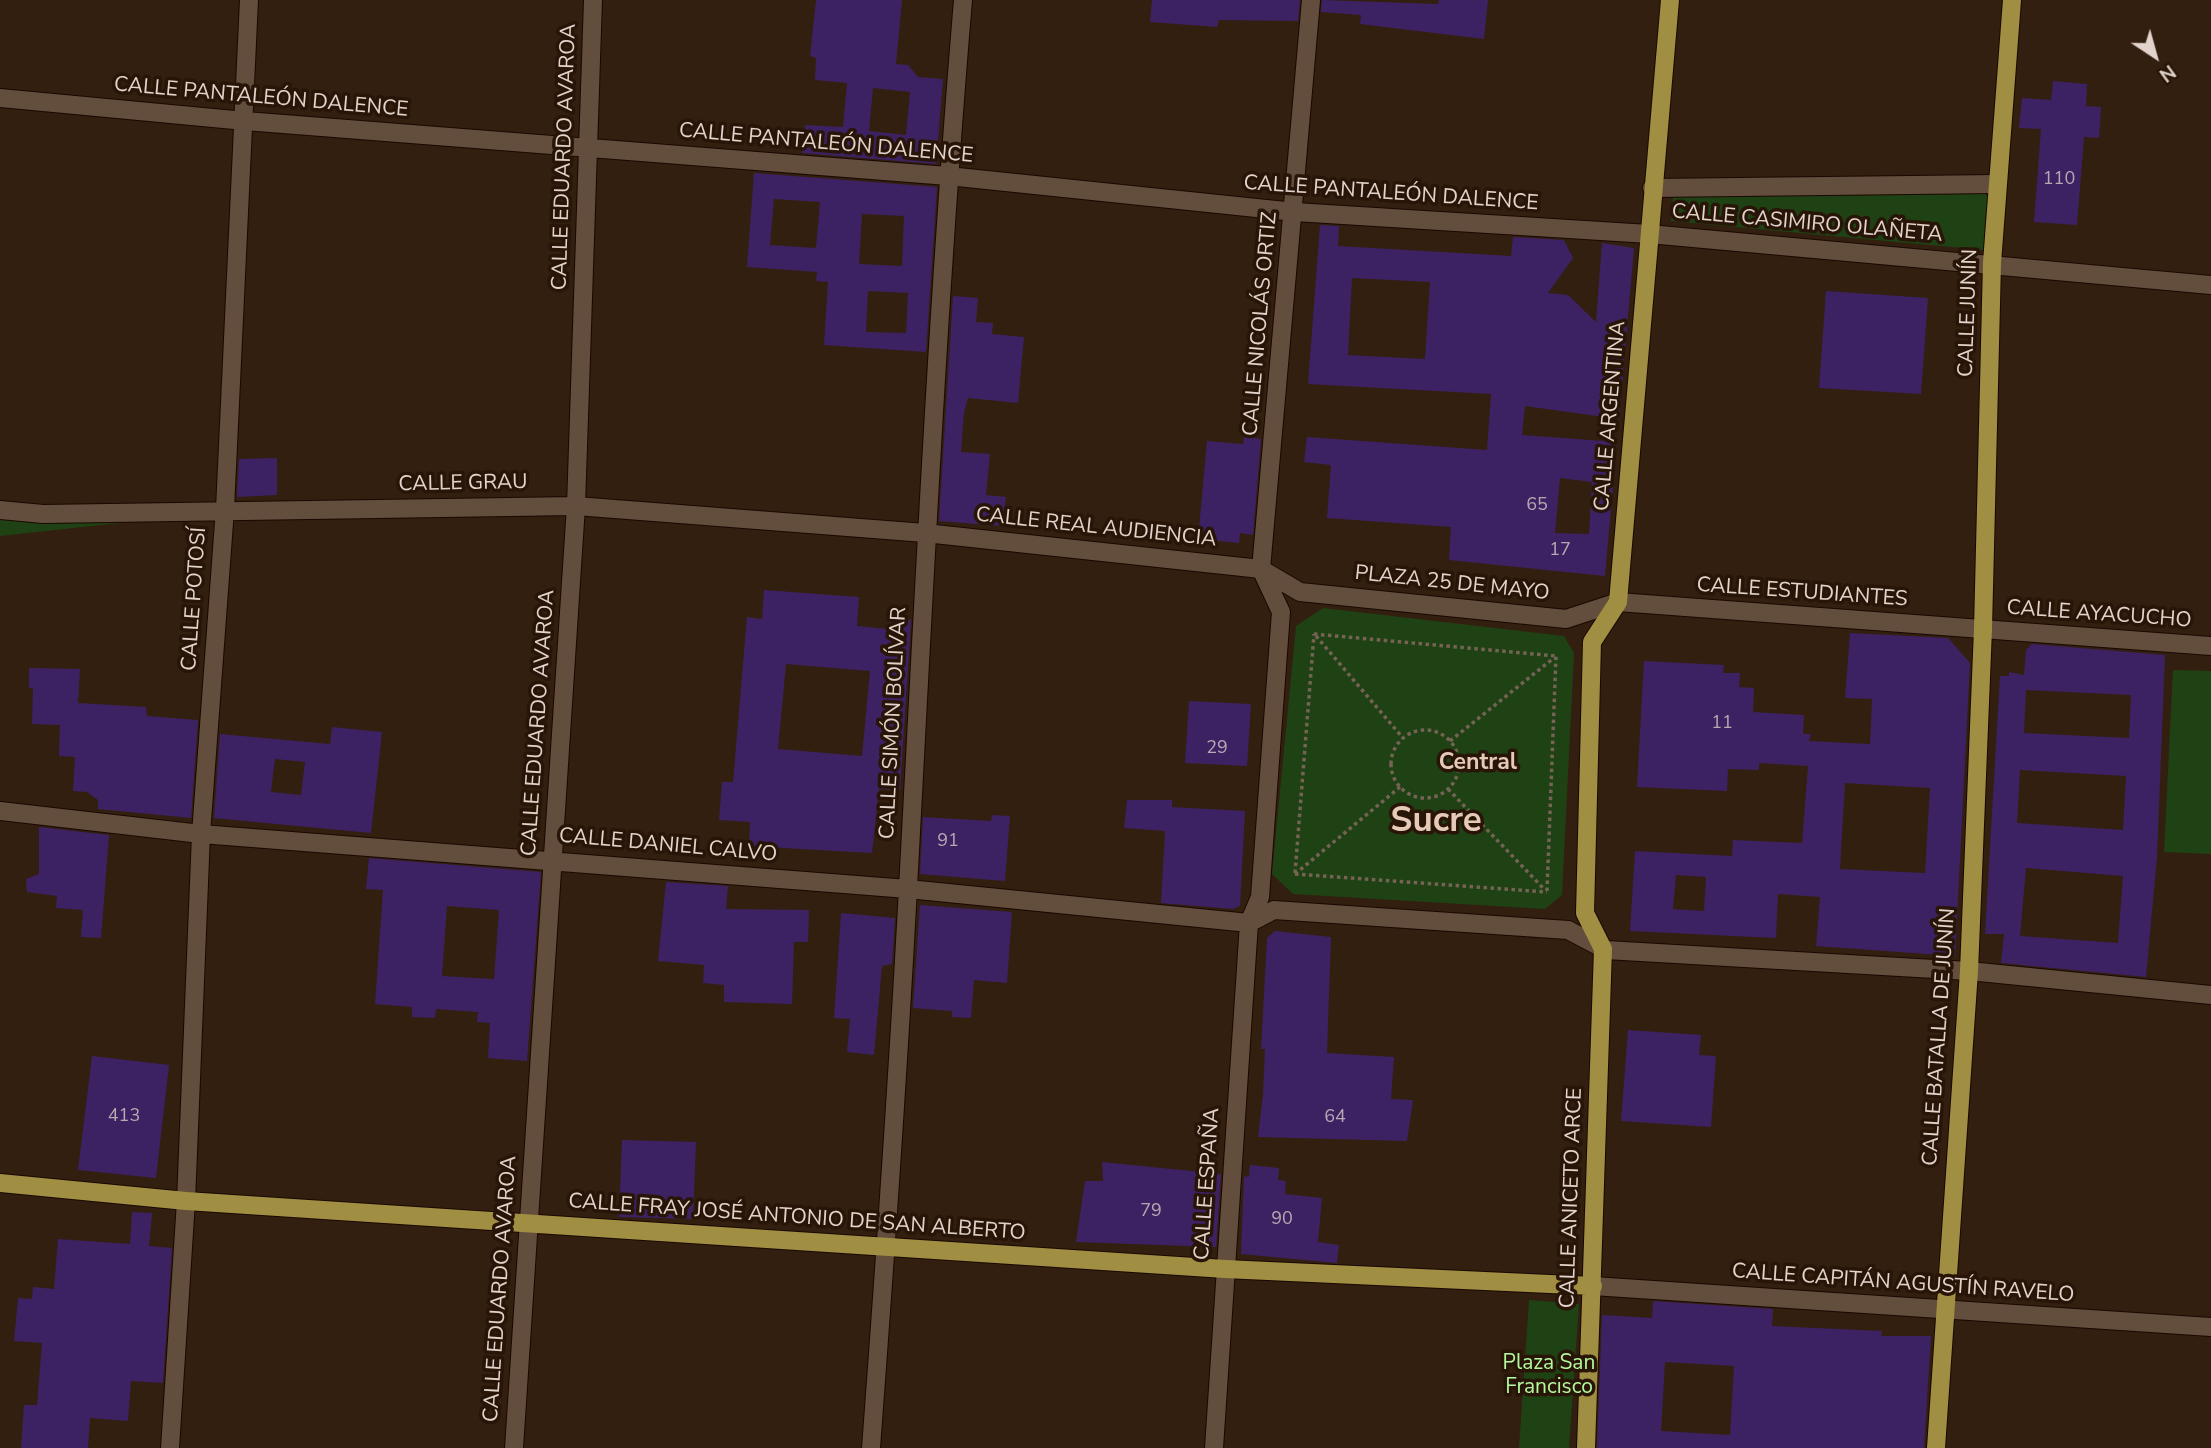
<!DOCTYPE html>
<meta charset="utf-8">
<style>
body{margin:0}
#map{position:relative;width:2211px;height:1448px;overflow:hidden;background:#331f10;font-family:"Nunito Sans",sans-serif}
canvas{display:block}
.north{position:absolute;left:2120px;top:21px;width:70px;height:70px;-webkit-text-stroke:5px #281507;paint-order:stroke;rotate:144deg;font-size:19px;font-weight:700;line-height:28px;text-align:center;color:#e2d4cb}
.north::after{content:'';display:block;margin:auto;width:24px;height:32px;background:#e2d4cb;clip-path:polygon(50% 0,100% 100%,50% 72%,0 100%)}
</style>
<div id="map">
<canvas width="2211" height="1448"></canvas>
<div class="north">N</div>
</div>
<script>
const ctx = document.querySelector('canvas').getContext('2d');
ctx.lineJoin = 'round';
function fillPath(path, color) {
  ctx.fillStyle = color;
  ctx.fill(path, 'evenodd');
}
function strokePath(path, color, width, dash) {
  ctx.strokeStyle = color;
  ctx.lineWidth = width;
  ctx.lineCap = dash ? 'butt' : 'round';
  ctx.setLineDash(dash || []);
  ctx.stroke(path);
}
function drawText(font, color, halo, rows, align = 'center') {
  ctx.font = font + ' "Nunito Sans",sans-serif';
  ctx.lineWidth = 7;
  ctx.setLineDash([]);
  ctx.textBaseline = 'middle';
  ctx.strokeStyle = halo;
  ctx.fillStyle = color;
  for (const [text, x, y, turn = 0] of rows) {
    ctx.save();
    ctx.translate(x, y);
    ctx.rotate((+turn || 0) * Math.PI / 180);
    ctx.textAlign = isNaN(turn) ? turn : align;
    if (halo) ctx.strokeText(text, 0, 0);
    ctx.fillText(text, 0, 0);
    ctx.restore();
  }
}
fillPath(new Path2D(`
 M1984 191C1993 203 1994 238 1984 250L1671 221 1673 197Z
 M0 518 147 520 0 536Z
 M1323 608 1564 636 1574 653 1562 895 1545 909 1293 894 1272 874 1296 626Z
 M2173 670 2211 671V854L2164 852Z
 M1529 1300 1579 1304 1569 1448H1519Z`), '#1f4214');
fillPath(new Path2D(`
 M816 0H902L896 64 908 65 918 77 943 79 936 164 802 153 805 125 843 127 847 83 815 80 816 58 810 56ZM873 88 910 92 906 135 869 131Z
 M1152 0H1300L1298 21 1219 20 1217 27 1150 22Z
 M1322 0 1438 4 1439 0H1488L1484 39 1360 24 1361 15 1321 12Z
 M2053 81 2087 84 2086 106 2101 107 2099 138 2084 137 2077 225 2034 222 2041 129 2019 128 2022 98 2051 100Z
 M754 173 937 187 926 352 824 345 828 282 816 281 817 272 747 267ZM774 199 820 202 816 248 770 245ZM862 214 904 216 902 266 859 264ZM868 291 908 293 906 333 866 332Z
 M1320 225 1339 226 1338 246 1511 256 1513 237 1564 240 1573 258 1548 293 1568 295 1596 322 1602 243 1634 248 1619 419 1525 406 1522 435 1617 442 1605 576 1449 560 1451 527 1327 518 1331 465 1304 462 1307 437 1487 450 1491 394 1308 384ZM1352 278 1430 282 1425 359 1348 355ZM1560 478 1592 482 1589 534 1555 533Z
 M1826 291 1928 298 1921 394 1819 388Z
 M953 296 978 298 976 322 993 323 992 334 1024 337 1018 403 968 398 964 413 961 452 990 454 986 495 1006 497 1002 526 939 521Z
 M1244 437 1261 439 1253 535 1240 533 1239 543 1198 539 1207 441 1243 444Z
 M277 458V495L237 497 239 459Z
 M764 590 859 597 857 626 889 629V618L911 620 900 790 879 789 872 853 749 846 750 822 719 820 722 782H733L747 617 762 619ZM786 664 870 671 862 756 778 749Z
 M1850 633 1948 638 1970 663 1955 956 1816 946 1820 897 1778 894 1776 938 1630 931 1635 851 1732 856 1733 840 1802 843 1808 766 1759 763V770L1728 769 1727 791 1637 787 1644 661 1724 665 1723 673H1740L1739 687 1754 688 1753 712 1804 715 1803 734H1811L1809 741 1870 744 1872 699 1845 698ZM1845 783 1930 788 1925 873 1840 869ZM1676 875 1706 877 1704 911 1673 909Z
 M2032 644 2165 655 2157 857 2146 977 2001 963 2004 934H1985L2000 676H2009V672L2024 675 2026 650ZM2026 690 2131 695 2129 738 2024 733ZM2020 770 2126 776 2123 830 2017 823ZM2026 868 2123 876 2118 943 2020 936Z
 M29 668 80 669 78 703 146 707 147 716 198 720 191 818 98 809V800L87 792 73 791 75 757 59 756 60 725 32 724 33 688H29Z
 M1189 701 1251 704 1247 766 1185 763Z
 M332 727 382 732 371 833 214 818 220 734 330 744ZM275 759 305 762 301 795 271 792Z
 M1127 800H1172V807L1245 811 1240 906 1233 909 1161 903 1165 831 1124 828Z
 M992 815 1010 816 1005 881 920 874 923 817 991 821Z
 M39 827 109 835 101 938 81 937 83 910 56 908 57 896 27 892 26 879 39 874Z
 M369 858 541 872 527 1061 488 1058 490 1023 477 1022 478 1012 436 1009 435 1018 412 1017V1007L375 1004 383 890 366 889ZM447 906 499 910 494 979 442 976Z
 M666 882 728 886 726 909 809 910 808 942H794L792 1004 724 1002V985L703 983 704 965 658 961Z
 M920 905 1012 912 1007 983 974 980 971 1018 952 1017V1011L913 1008Z
 M841 913 895 918 892 964 882 966 874 1055 847 1052 850 1019 834 1018Z
 M1275 931 1331 937 1327 1053 1394 1057 1391 1099 1413 1100 1407 1141 1258 1137 1263 1095 1265 1049H1261L1267 938Z
 M1628 1030 1701 1035 1699 1055 1716 1056 1711 1127 1621 1121Z
 M92 1056 169 1065 156 1178 78 1170Z
 M622 1140 696 1142 693 1219 619 1217Z
 M1102 1162 1221 1174 1216 1247 1076 1242 1085 1181H1103Z
 M1250 1165 1279 1168 1278 1180 1286 1181 1285 1194 1322 1198 1318 1242 1339 1245 1337 1263 1241 1254 1244 1176 1249 1177Z
 M132 1212 152 1213 149 1246 172 1248 163 1383 131 1381 128 1421 90 1418 88 1448H21L24 1405H37L42 1343 14 1341 18 1298 32 1299 33 1287 54 1289 58 1239 130 1244Z
 M1653 1301 1773 1309 1772 1326 1882 1331 1881 1336H1931L1924 1448H1597L1602 1315 1652 1318ZM1665 1362 1734 1366 1730 1435 1661 1431Z`), '#3d2263');
const minor = new Path2D(`
 M0 98 245 121 948 176 1295 212 1649 234 2211 285
 M1652 188 1997 184
 M0 510 43 514 576 506 925 533 1261 569 1300 592 1566 619 1618 602 2211 646
 M0 811 201 834 908 889 1249 923
 M1249 923 1274 910 1568 930 1606 950 1969 971 2211 995
 M1593 1286 2211 1327
 M170 1448 186 1201 201 834 225 509 249 0
 M514 1448 576 506 593 0
 M871 1448C885 1261 898 1075 908 888 924 592 938 296 963 0
 M1214 1448 1249 923 1260 897 1281 612 1261 569 1311 0`);
const major = new Path2D(`
 M0 1183 186 1201 1225 1269 1593 1286
 M1586 1448 1603 949 1585 913 1592 642 1618 602 1670 0
 M1936 1448 1969 971 1983 629 1992 263 2012 0`);
strokePath(minor, '#1a0800', 20);
strokePath(major, '#1a0800', 20);
strokePath(new Path2D(`
 M1314 634 1556 656
 M1316 636 1403 738
 M1391 764a34 34 0 1 1 68 0a34 34 0 1 1-68 0Z
 M1450 741 1555 657
 M1448 789 1545 890
 M1295 873 1314 634
 M1295 874 1547 892
 M1295 874 1400 787
 M1547 891 1556 656`), '#756356', 3.5, [3.5, 3.5]);
strokePath(minor, '#634d3d', 18);
strokePath(major, '#a08e43', 18);
drawText('18px', '#b9a8b1', null, [
 ["110",2059,180],
 ["65",1537,506],
 ["17",1560,551],
 ["11",1722,724],
 ["29",1217,749],
 ["91",948,842],
 ["413",124,1117],
 ["64",1335,1118],
 ["79",1151,1212],
 ["90",1282,1220]
]);
drawText('21px', '#e2d4cb', '#281507', [
 ["CALLE PANTALEÓN DALENCE",261,98,5],
 ["CALLE PANTALEÓN DALENCE",826,144,5],
 ["CALLE EDUARDO AVAROA",565,157,-88],
 ["CALLE PANTALEÓN DALENCE",1391,194,4],
 ["CALLE CASIMIRO OLAÑETA",1807,224,5],
 ["CALLE JUNÍN",1969,313,-88],
 ["CALLE NICOLÁS ORTIZ",1261,324,-85],
 ["CALLE ARGENTINA",1611,416,-85],
 ["CALLE GRAU",463,484,-1],
 ["CALLE REAL AUDIENCIA",1096,528,6],
 ["PLAZA 25 DE MAYO",1452,584,6],
 ["CALLE ESTUDIANTES",1802,593,4],
 ["CALLE POTOSÍ",195,599,-86],
 ["CALLE AYACUCHO",2099,615,4],
 ["CALLE EDUARDO AVAROA",539,723,-86],
 ["CALLE SIMÓN BOLÍVAR",894,723,-87],
 ["CALLE DANIEL CALVO",668,846,5],
 ["CALLE BATALLA DE JUNÍN",1940,1037,-86],
 ["CALLE ESPAÑA",1208,1184,-86],
 ["CALLE ANICETO ARCE",1572,1198,-88],
 ["CALLE FRAY JOSÉ ANTONIO DE SAN ALBERTO",797,1218,4],
 ["CALLE CAPITÁN AGUSTÍN RAVELO",1903,1284,4],
 ["CALLE EDUARDO AVAROA",501,1289,-86]
]);
drawText('21px', '#b2f99e', '#281507', [
 ["Plaza San",1549,1364],
 ["Francisco",1549,1388]
]);
drawText('bold 23px', '#e5cab7', '#281507', [
 ["Central",1478,763]
]);
drawText('bold 35px', '#e5cab7', '#281507', [
 ["Sucre",1436,823]
]);
</script>
